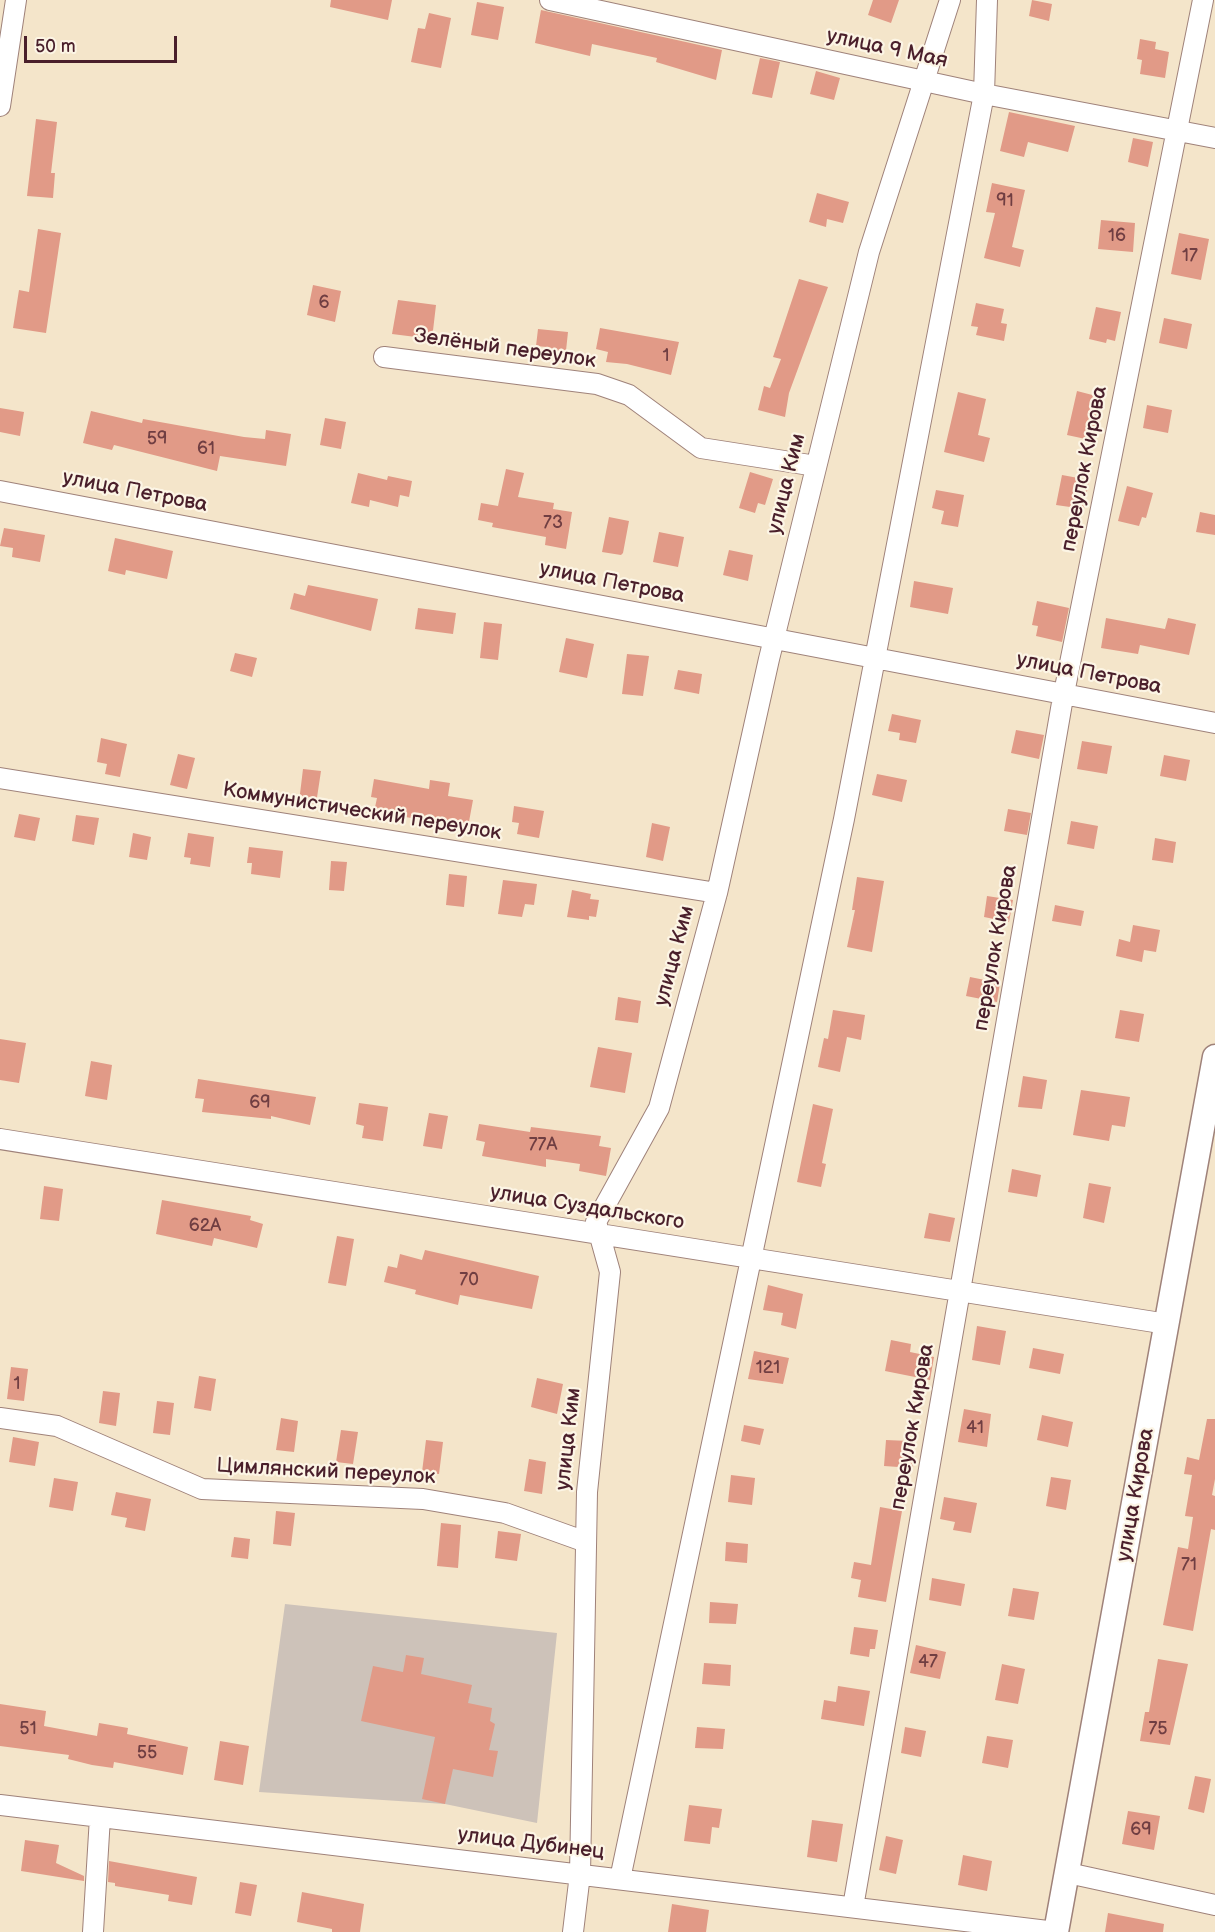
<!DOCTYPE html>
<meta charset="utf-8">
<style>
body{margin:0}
#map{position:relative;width:1215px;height:1932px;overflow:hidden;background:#f4e5ca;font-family:"Balsamiq Sans",sans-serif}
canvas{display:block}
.scale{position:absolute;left:24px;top:36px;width:153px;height:27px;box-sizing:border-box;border:3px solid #4a1f2b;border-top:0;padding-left:8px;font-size:18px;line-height:21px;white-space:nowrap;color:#4a1f2b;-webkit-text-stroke:4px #fcf5e5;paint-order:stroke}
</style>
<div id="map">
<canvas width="1215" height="1932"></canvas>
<div class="scale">50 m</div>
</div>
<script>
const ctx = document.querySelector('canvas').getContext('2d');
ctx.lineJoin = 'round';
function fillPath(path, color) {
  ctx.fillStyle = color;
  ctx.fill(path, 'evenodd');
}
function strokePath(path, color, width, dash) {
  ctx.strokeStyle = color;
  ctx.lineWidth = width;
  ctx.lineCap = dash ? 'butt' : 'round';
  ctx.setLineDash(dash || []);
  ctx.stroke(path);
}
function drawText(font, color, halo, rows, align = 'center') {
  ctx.font = font + ' "Balsamiq Sans",sans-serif';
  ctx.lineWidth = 4.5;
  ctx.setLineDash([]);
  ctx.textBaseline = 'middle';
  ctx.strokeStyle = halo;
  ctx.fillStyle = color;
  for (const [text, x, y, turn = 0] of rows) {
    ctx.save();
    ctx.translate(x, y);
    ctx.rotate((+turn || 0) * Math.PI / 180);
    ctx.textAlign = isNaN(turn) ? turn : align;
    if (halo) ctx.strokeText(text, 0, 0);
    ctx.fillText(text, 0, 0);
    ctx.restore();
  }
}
fillPath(new Path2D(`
 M285 1604 557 1633 537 1823 445 1804 259 1792Z`), '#cdc2b9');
fillPath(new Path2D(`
 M331 0H392L388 20 330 7Z
 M873 0H899L891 23 868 15Z
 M1032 0 1052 4 1049 21 1029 16Z
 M477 2 504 7 498 40 471 35Z
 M541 10 722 50 716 80 656 62 657 58 592 44 590 56 535 43Z
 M429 13 451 18 441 68 411 62 418 28 425 29Z
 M1140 39 1156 42 1155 49 1169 52 1165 78 1140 74 1142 60 1137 59Z
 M760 58 780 62 772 98 752 94Z
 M816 71 840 78 834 100 810 94Z
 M1009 112 1075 126 1068 152 1028 142 1024 157 1000 151Z
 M36 119 57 122 51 173H55L53 198 27 196Z
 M1133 138 1153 142 1148 167 1128 162Z
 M992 183 1025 190 1012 247 1024 250 1020 267 984 258 995 213 986 212Z
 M817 193 849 202 843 223 827 219 826 227 809 222Z
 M1101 220 1135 223 1133 252 1098 249Z
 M38 229 61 233 46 333 13 328 19 290 29 292Z
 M1179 233 1209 239 1201 280 1171 274Z
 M799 279 828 287 789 393 785 417 758 410 764 386 770 388 781 359 773 357Z
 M313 285 341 291 335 322 307 315Z
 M398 300 436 305 432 339 392 334Z
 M976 303 1004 309 1001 323 1007 324 1004 341 976 335 978 327 971 326Z
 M1096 307 1121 312 1115 341 1107 339 1106 343 1089 339Z
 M1164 318 1192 324 1187 349 1159 343Z
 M600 328 679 342 671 375 627 364 606 362 608 352 596 349Z
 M538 329 568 332 565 360 545 357 547 347 536 346Z
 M1077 391 1104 398 1095 441 1067 435Z
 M958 392 986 399 978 435 990 438 984 462 944 452Z
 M1147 405 1172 410 1168 433 1143 428Z
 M0 408 24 412 20 436 0 432Z
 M91 411 142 423 143 419 244 437 265 439 266 430 291 434 286 466 220 456 217 471 114 445 112 450 83 443Z
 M325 418 346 422 341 449 320 445Z
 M506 469 524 473 518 497 554 503 553 509 572 512 566 549 545 545 546 537 492 527 493 523 478 520 481 503 498 506Z
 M750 472 773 479 765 505 758 503 755 513 739 508Z
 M358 473 387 480 388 476 412 481 409 497 400 495 398 507 370 500 369 507 351 503Z
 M1062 475 1089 480 1084 509 1056 505Z
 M1127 486 1153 493 1146 518 1142 517 1139 526 1118 521Z
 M936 490 964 495 958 527 941 524 944 511 932 508Z
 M1200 512 1215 515V535L1196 532Z
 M609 517 629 521 623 553 621 555 602 552Z
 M4 528 45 535 40 562 12 557 13 548 0 546Z
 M659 532 684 537 678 567 653 562Z
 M115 538 173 551 167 579 126 570 125 575 108 571Z
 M729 550 753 555 748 581 723 575Z
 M914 581 953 588 948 614 910 607Z
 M308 585 378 599 371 631 290 609 294 593 305 596Z
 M1037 601 1069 608 1062 642 1036 636 1038 626 1032 625Z
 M418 608 456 613 453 634 415 629Z
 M1106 618 1165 629 1168 618 1196 624 1189 655 1140 645 1138 654 1101 648Z
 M484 622 502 624 498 660 480 658Z
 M566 638 594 644 587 678 559 672Z
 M235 653 257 658 252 677 230 671Z
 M627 654 649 656 643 696 622 694Z
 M678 670 702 674 699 694 674 689Z
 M892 714 921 720 916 743 899 740 900 733 888 731Z
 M1016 730 1044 735 1039 759 1011 753Z
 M101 738 127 744 120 777 105 774 107 764 97 762Z
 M1082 741 1112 746 1107 774 1077 769Z
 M178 754 195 758 187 789 170 785Z
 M1164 755 1190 760 1186 781 1160 776Z
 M303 769 321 771 316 804 299 802Z
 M877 774 907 780 902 802 872 795Z
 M374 779 429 789 430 780 450 783 448 796 473 800 468 827 374 812 377 798 371 797Z
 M514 806 544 811 539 838 517 834 519 823 512 822Z
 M1008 809 1031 813 1027 835 1004 831Z
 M19 814 40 818 35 841 14 837Z
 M76 815 99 818 94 845 72 841Z
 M1071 821 1098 826 1094 849 1067 844Z
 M652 823 670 827 663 861 646 857Z
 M133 833 151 837 147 860 129 857Z
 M188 833 214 837 210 867 190 864 191 858 184 857Z
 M1155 838 1176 842 1173 863 1152 860Z
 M249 847 283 851 280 878 251 874 252 863H247Z
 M331 861 347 862 344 891 329 890Z
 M449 874 467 876 464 907 446 905Z
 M857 877 884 881 872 952 847 947 855 910H852Z
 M503 880 537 884 534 905 525 904 522 917 498 914Z
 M572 890 591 894 590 899 599 900 596 917 589 916V920L567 917Z
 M987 896 1013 900 1009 922 984 917Z
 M1055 905 1084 911 1081 926 1052 921Z
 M1133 925 1160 930 1156 952 1144 950 1142 962 1116 956 1119 939 1130 942Z
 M970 977 1000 983 997 1002 966 996Z
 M618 997 641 1001 638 1023 615 1020Z
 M833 1010 865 1015 861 1040 847 1037 840 1072 818 1067 824 1038 828 1039Z
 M1120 1010 1144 1014 1139 1042 1115 1038Z
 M0 1039 26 1043 19 1083 0 1080Z
 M598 1047 632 1053 625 1093 590 1087Z
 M91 1061 112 1065 107 1100 85 1096Z
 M1023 1076 1047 1080 1042 1109 1018 1107Z
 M198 1079 316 1097 310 1125 271 1116V1119L202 1112 204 1099 195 1098Z
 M1081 1090 1130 1097 1125 1127 1112 1125 1109 1141 1073 1135Z
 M359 1103 388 1107 383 1141 362 1138 364 1126 356 1124Z
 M813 1104 833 1109 822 1163 826 1164 821 1187 797 1182Z
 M429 1113 448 1116 442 1149 423 1146Z
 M479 1124 530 1132 531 1127 601 1136 599 1146 611 1148 606 1176 579 1171 580 1164 546 1159V1167L482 1156 485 1142 476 1140Z
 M1012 1169 1041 1175 1037 1197 1008 1192Z
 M1089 1183 1111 1187 1104 1223 1083 1218Z
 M44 1186 63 1189 59 1221 40 1219Z
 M162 1200 251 1216 250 1220 263 1224 257 1248 214 1238 212 1246 156 1234Z
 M929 1213 955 1218 950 1242 924 1238Z
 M337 1236 354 1239 346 1286 328 1283Z
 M425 1250 539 1276 532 1309 460 1295 458 1305 415 1294 416 1290 384 1282 388 1266 397 1268 400 1254 422 1260Z
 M768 1285 803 1294 796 1329 781 1325 783 1313 763 1310Z
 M977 1326 1006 1331 1000 1365 972 1360Z
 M891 1340 911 1344 910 1352 934 1357 930 1380 885 1371Z
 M1033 1348 1064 1354 1060 1374 1029 1368Z
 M754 1351 789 1358 783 1384 748 1379Z
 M11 1367 28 1369 24 1401 7 1399Z
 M199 1376 216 1379 211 1411 194 1408Z
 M537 1378 563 1384 557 1414 531 1407Z
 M103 1391 120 1393 116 1426 99 1423Z
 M157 1401 174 1403 170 1435 153 1433Z
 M964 1409 991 1414 987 1447 958 1442Z
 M1042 1415 1073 1422 1068 1447 1037 1440Z
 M281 1418 298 1421 294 1452 276 1450Z
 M1207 1419H1215V1479L1212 1495 1215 1496V1530L1211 1529 1193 1631 1163 1625 1178 1547 1188 1549 1193 1517 1185 1516 1192 1475 1184 1474 1187 1457 1199 1460Z
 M744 1425 764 1429 760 1445 741 1441Z
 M341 1430 358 1432 353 1464 336 1462Z
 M13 1437 39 1442 35 1466 9 1462Z
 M426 1440 443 1442 439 1474 422 1472Z
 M886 1440 909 1441 908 1450 914 1451 913 1468 884 1466Z
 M529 1459 546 1462 542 1494 524 1491Z
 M731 1475 755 1478 752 1505 728 1502Z
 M1051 1477 1071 1480 1066 1510 1046 1506Z
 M54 1478 78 1482 73 1511 49 1507Z
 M116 1492 151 1499 145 1531 125 1527 127 1518 111 1515Z
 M944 1497 977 1503 971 1533 953 1530 955 1522 940 1519Z
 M880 1507 902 1511 886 1602 858 1597 861 1580 851 1578 854 1562 871 1565Z
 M276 1511 295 1513 291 1546 273 1544Z
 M441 1523 461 1525 458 1568 437 1566Z
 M498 1531 521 1534 517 1561 495 1558Z
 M234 1537 250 1539 248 1559 231 1557Z
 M726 1542 748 1544 747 1563 725 1561Z
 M932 1578 965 1584 961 1606 929 1600Z
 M1013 1588 1039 1592 1034 1620 1008 1616Z
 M710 1602 738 1604 736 1624 709 1623Z
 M854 1627 878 1630 875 1649H870L869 1657 850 1654Z
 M916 1645 946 1652 940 1679 910 1673Z
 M406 1655 424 1658 421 1674 472 1685 468 1703 492 1708 490 1721 495 1724 489 1750 498 1751 493 1777 453 1769 445 1804 422 1799 435 1737 361 1721 373 1666 403 1672Z
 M1158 1659 1188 1664 1170 1745 1140 1741 1145 1712H1149Z
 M704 1663 731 1665 730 1686 702 1684Z
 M1002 1664 1025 1669 1018 1704 995 1700Z
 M838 1686 870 1691 864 1726 821 1719 824 1700 836 1702Z
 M0 1704 46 1711 44 1726 97 1736 99 1723 128 1728 127 1734 188 1747 183 1775 114 1762 113 1768 92 1765 68 1759 69 1755 0 1746Z
 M697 1727 725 1729 723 1749 695 1748Z
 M905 1727 926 1731 921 1757 901 1753Z
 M987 1736 1013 1740 1008 1768 982 1763Z
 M220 1741 249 1746 243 1785 214 1780Z
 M1195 1776 1211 1779 1204 1813 1188 1809Z
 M689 1805 722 1809 719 1828 712 1827 710 1844 684 1841Z
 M1128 1811 1160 1816 1154 1850 1122 1844Z
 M812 1820 843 1824 837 1862 807 1857Z
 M886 1836 903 1840 896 1874 879 1870Z
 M25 1840 59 1845 56 1863 84 1876V1881L21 1871Z
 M963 1855 992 1861 987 1891 958 1885Z
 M109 1861 197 1877 192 1905 168 1901 169 1895 115 1886V1883L108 1882Z
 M240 1882 257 1885 251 1916 235 1913Z
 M302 1892 364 1904 360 1932H332V1929L297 1922Z
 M672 1904 709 1910 706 1932H668Z
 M1108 1913 1164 1924 1163 1932H1105Z`), '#e19a87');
const minor = new Path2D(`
 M550 0 984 94 1215 138
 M0 106 16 0
 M384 357 597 384 629 395 701 448 816 466
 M0 491 1215 723
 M0 778 717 893
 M0 1139 1167 1324
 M0 1418 57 1426 202 1489 423 1499 505 1513 586 1542
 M0 1805 1056 1932
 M1068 1873 1215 1905
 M620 1879 844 819 984 94 987 0
 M853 1907 1062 703 1203 0
 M93 1932 100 1817
 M573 1932 580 1874 587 1492 610 1272 596 1222 659 1108 717 893 769 659 869 252 950 0`);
const tertiary = new Path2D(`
 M1056 1932 1215 1057`);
strokePath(minor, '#9f827a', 22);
strokePath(tertiary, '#9f827a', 27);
strokePath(minor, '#fff', 20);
strokePath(tertiary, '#fff', 24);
drawText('18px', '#703e42', null, [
 ["91",1005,201],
 ["16",1117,236],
 ["17",1190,256],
 ["6",324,303],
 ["1",666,356],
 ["59",157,439],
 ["61",206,449],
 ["73",553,523],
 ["69",260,1103],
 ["77А",543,1145],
 ["62А",205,1226],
 ["70",469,1280],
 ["121",768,1368],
 ["1",17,1384],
 ["41",975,1428],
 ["71",1189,1565],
 ["47",928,1662],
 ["51",28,1729],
 ["75",1158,1729],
 ["55",147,1753],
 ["69",1141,1830]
]);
drawText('21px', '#4a1f2b', '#fcf5e5', [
 ["улица 9 Мая",887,49,12],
 ["Зелёный переулок",505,349,8],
 ["переулок Кирова",1085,469,-79],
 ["улица Ким",787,484,-76],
 ["улица Петрова",135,492,11],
 ["улица Петрова",612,583,11],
 ["улица Петрова",1089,674,11],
 ["Коммунистический переулок",362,812,9],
 ["переулок Кирова",996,948,-80],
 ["улица Ким",675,956,-75],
 ["улица Суздальского",587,1208,9],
 ["переулок Кирова",913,1427,-80],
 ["улица Ким",569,1439,-84],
 ["Цимлянский переулок",326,1472,3],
 ["улица Кирова",1136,1495,-80],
 ["улица Дубинец",531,1844,7]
]);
</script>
